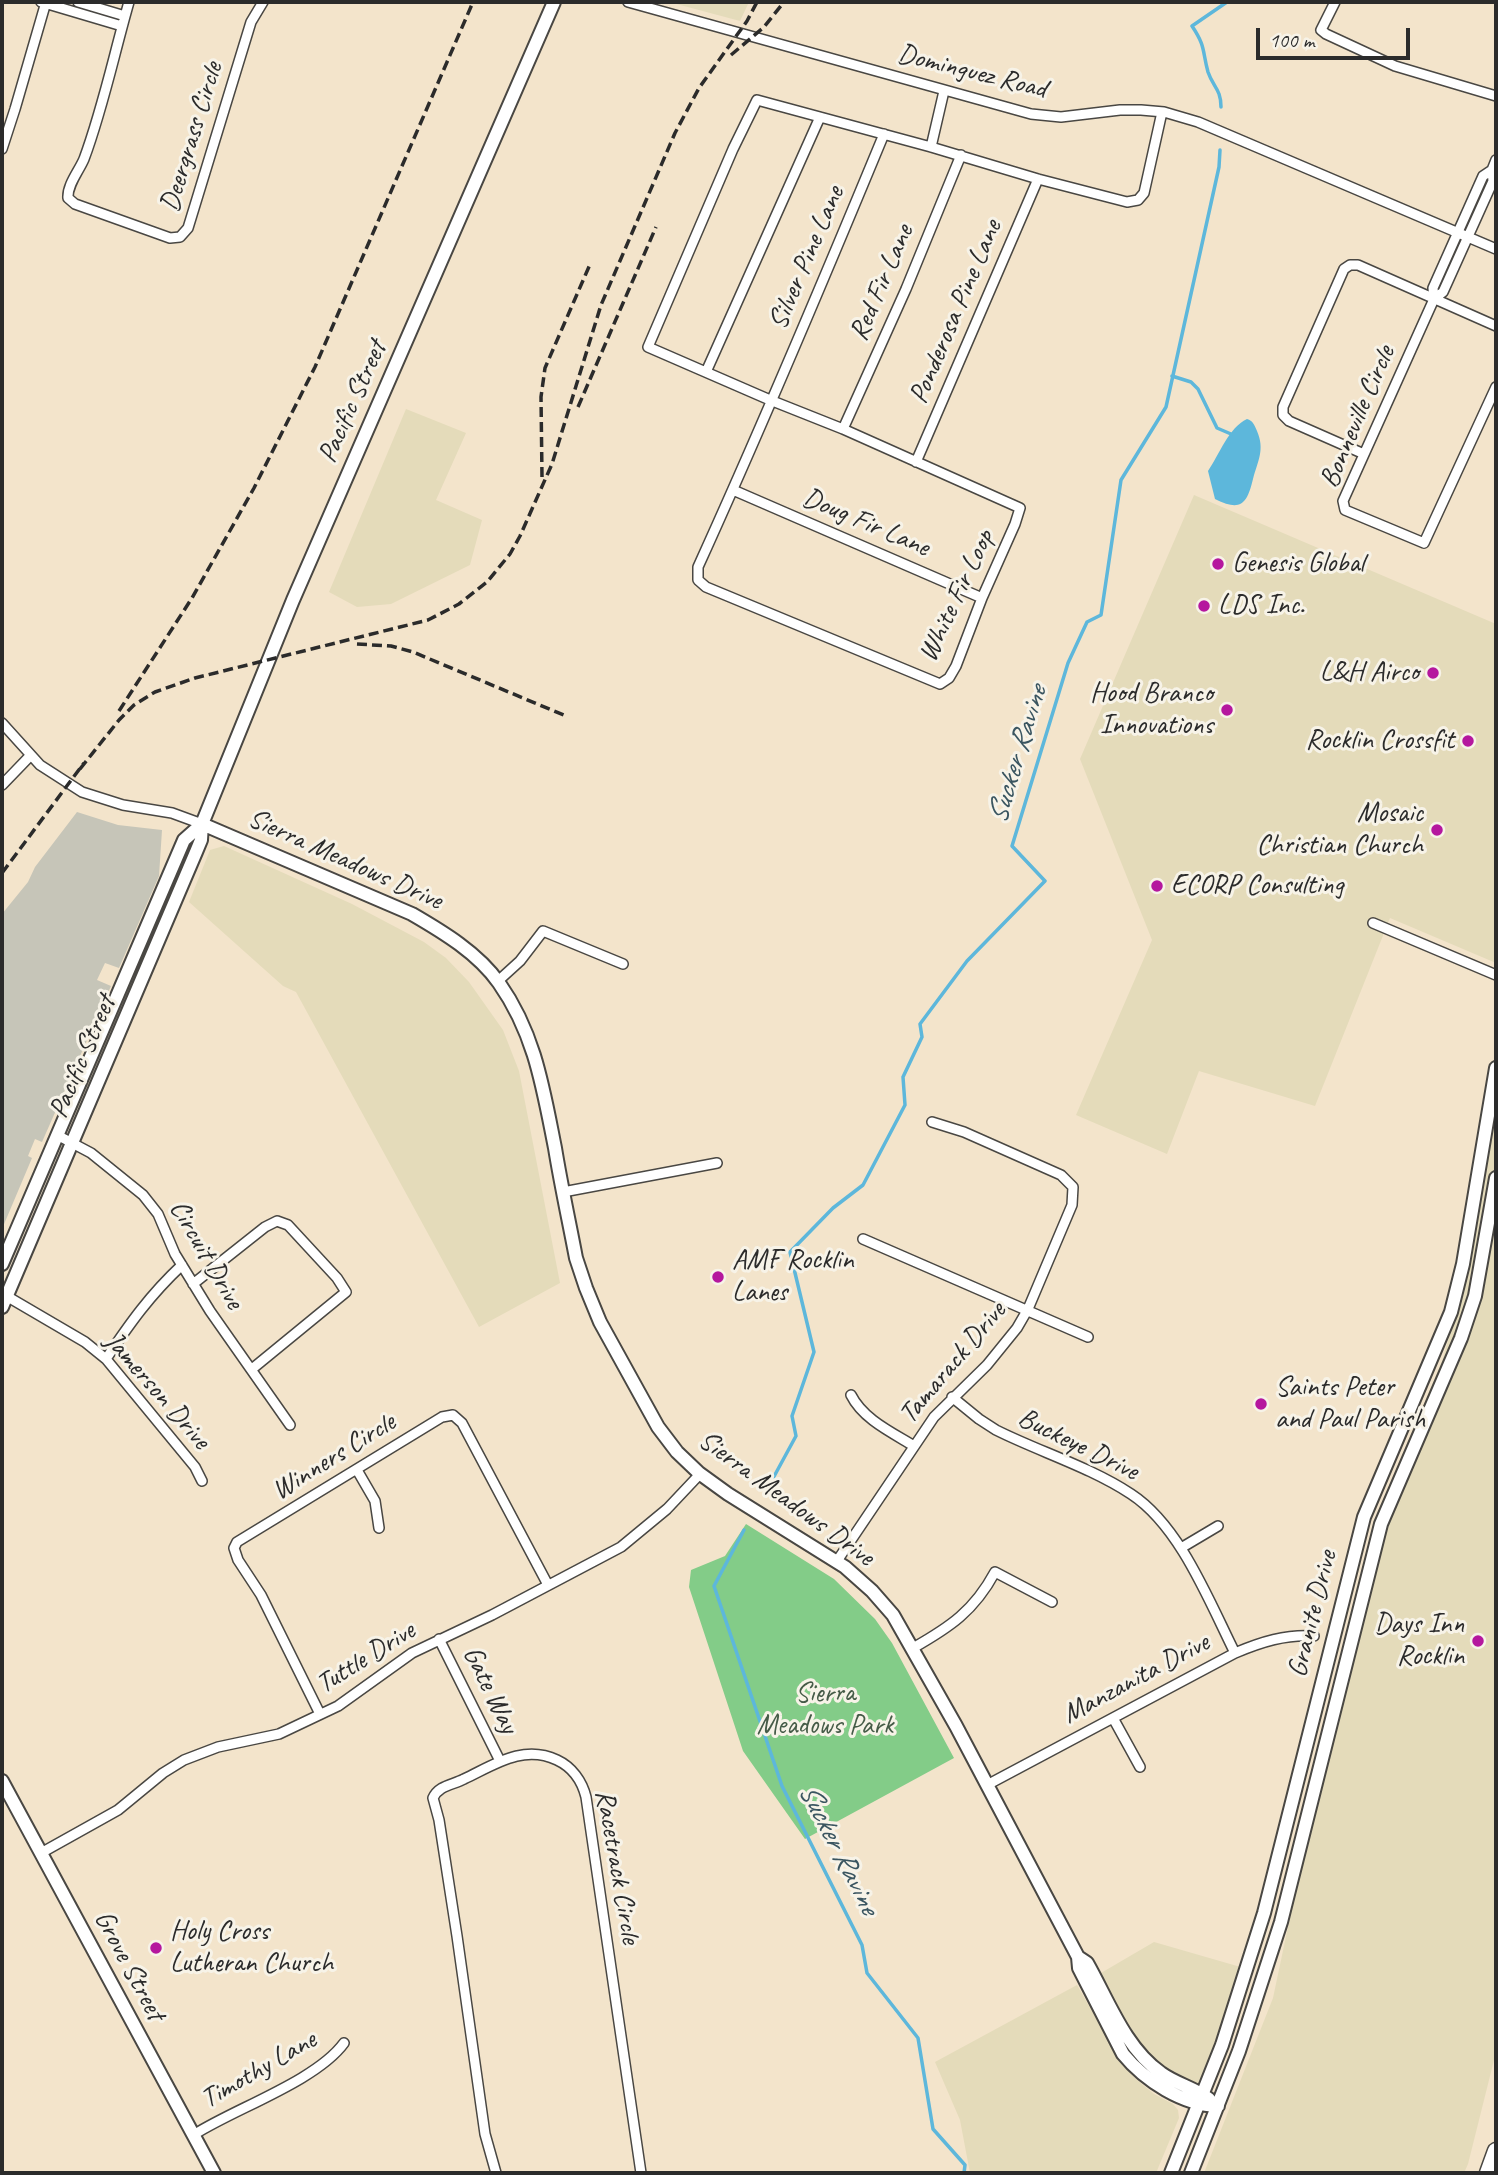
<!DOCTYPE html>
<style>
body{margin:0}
#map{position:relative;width:1498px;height:2175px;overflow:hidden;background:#f3e4cb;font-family:Caveat,sans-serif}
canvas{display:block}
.frame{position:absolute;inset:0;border:4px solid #2b2b2b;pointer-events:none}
.scale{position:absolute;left:1256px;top:28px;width:154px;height:32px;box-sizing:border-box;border:4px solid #2b2b2b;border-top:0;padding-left:9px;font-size:21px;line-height:24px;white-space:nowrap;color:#2b2b2b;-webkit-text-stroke:5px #f7f3e8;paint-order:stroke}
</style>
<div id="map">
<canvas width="1498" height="2175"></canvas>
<div class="frame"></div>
<div class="scale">100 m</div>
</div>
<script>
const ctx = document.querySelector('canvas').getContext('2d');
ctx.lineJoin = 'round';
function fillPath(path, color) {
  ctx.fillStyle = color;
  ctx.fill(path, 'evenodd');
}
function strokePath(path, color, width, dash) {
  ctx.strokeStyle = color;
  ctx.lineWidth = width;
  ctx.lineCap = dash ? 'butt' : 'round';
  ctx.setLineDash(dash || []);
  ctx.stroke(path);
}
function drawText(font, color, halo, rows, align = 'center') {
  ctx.font = font + ' Caveat,sans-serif';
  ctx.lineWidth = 6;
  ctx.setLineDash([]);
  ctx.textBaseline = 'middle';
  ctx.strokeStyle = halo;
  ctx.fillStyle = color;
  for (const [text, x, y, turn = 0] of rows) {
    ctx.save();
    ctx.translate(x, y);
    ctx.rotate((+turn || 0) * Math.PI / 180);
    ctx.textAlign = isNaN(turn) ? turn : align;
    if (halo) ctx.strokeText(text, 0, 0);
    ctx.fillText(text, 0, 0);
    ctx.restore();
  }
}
fillPath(new Path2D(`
 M669 2H749L740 21Z
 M406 409 466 433 436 500 482 520 470 565 391 604 357 607 329 592Z
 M1194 495 1496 624V963L1390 918 1315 1106 1199 1071 1167 1154 1076 1115 1152 940 1080 759Z
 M224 846 352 904 424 942 446 958 469 982 503 1030 519 1071 560 1283 479 1327 296 992 283 986 189 902 210 850Z
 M1496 1115V2052L1468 2164 1464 2173H1204L1273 1998 1373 1524 1442 1361 1466 1281Z
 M1154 1942 1244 1968 1195 2097 1163 2083 1132 2055 1089 1980Z
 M1077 1985 1123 2065 1137 2080 1154 2094 1173 2104 1178 2110 1179 2118 1156 2173H970L960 2120 935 2062Z`), '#e4dbba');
fillPath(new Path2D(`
 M77 812 118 825 162 830 159 876 119 968 105 963 97 980 111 986 42 1142 35 1139 28 1156 32 1158 2 1229V914L28 882 35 867Z`), '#c6c5b8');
fillPath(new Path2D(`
 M746 1524 834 1579 875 1619 892 1643 954 1758 805 1839 743 1751 689 1587 691 1570 725 1556Z`), '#83cc88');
fillPath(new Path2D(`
 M1247 419C1253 421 1254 424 1257 431 1265 450 1258 460 1253 479 1247 504 1241 512 1215 499L1208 471C1219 455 1229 427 1247 419Z`), '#5db7db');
strokePath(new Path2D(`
 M1221 107C1221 89 1213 87 1208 72 1202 50 1206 47 1192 26L1227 2
 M1172 376 1191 382 1198 389 1217 428 1231 434
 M765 1493 796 1436 792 1416 814 1352 790 1252 833 1208 863 1185 905 1105 903 1077 922 1037 920 1024 967 961 1045 881 1012 846 1068 663 1087 622 1101 615 1121 480 1166 407 1219 167 1220 150
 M744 1530 714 1586 782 1786 862 1945 867 1973 918 2038 933 2129 965 2165 964 2173`), '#5db7db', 3.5);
const street = new Path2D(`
 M41 2 122 26
 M78 2 125 16
 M129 2C114 54 103 108 84 159 79 171 67 185 68 198L75 204 170 238 180 237 188 228 251 22 263 2
 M628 2 1031 114 1061 117 1120 110H1141L1164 112 1198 122 1496 249
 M1335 2 1321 30 1326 34 1395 66 1496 96
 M884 134C824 279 763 424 698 567V580L706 587 940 684 949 678 956 666 982 598 1015 524 1020 508 843 429 770 400 648 347 733 149 757 100 931 147 1038 179 1127 202 1138 200 1144 193 1162 112
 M931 147 944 91
 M2 149 15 109 46 2
 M1496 160 1492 170 1483 176 1433 288 1434 299 1343 501 1345 510 1424 543 1496 387
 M1434 299 1443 292 1448 281 1493 181 1492 170
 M706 372 820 117
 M843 429 906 289 961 155
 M1364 454 1289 421 1283 415V407L1344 269 1350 265H1358L1496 326
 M916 462 1038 179
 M733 490 982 598
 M2 723 40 765 82 792 123 805 172 813 202 824
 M2 785 30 756
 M1373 923 1496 975
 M498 981 520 961 543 931 623 964
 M57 1135 91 1153 143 1195 158 1214 175 1254 210 1311 290 1425
 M563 1192 717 1163
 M863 1239 1088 1337
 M193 1284 265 1227 277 1221 288 1225 337 1278 346 1292 252 1369
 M3 1294 85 1342 106 1359 195 1467 202 1481
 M106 1359C130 1323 150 1295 182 1265
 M851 1395C863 1419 891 1432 914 1446
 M952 1397 979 1419 996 1430C1040 1452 1090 1467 1131 1494 1180 1526 1209 1601 1235 1653
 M357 1470 375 1501 379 1528
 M1181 1548 1218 1526
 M837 1561 934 1417 987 1365 1017 1328 1028 1309 1072 1205 1073 1187 1061 1175 964 1132 932 1122
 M439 1639 500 1761
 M913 1648C950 1627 974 1611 995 1572L1052 1602
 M320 1714 261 1595 238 1560 234 1548 237 1542 442 1417 453 1415 462 1423 548 1585
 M1113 1718 1140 1767
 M987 1785 1235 1653C1261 1642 1286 1634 1314 1636
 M41 1853 118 1810 163 1773 184 1760 218 1747 279 1734 338 1706 412 1653 492 1615 621 1547 667 1509 700 1474
 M195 2134C236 2108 316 2081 344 2043
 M496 2173 485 2134 457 1936 439 1820 433 1798C439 1785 453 1785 464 1779 494 1765 523 1744 557 1760 572 1767 582 1781 586 1797L641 2173`);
const secondary = new Path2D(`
 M202 824 412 914C443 932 478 953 499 983 535 1034 543 1088 555 1148 561 1185 569 1221 576 1258L586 1288 600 1322 658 1427 677 1452 699 1473 728 1494 845 1567 872 1591 893 1615 956 1726 1078 1957 1079 1968 1123 2054C1145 2081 1183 2105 1218 2106
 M2 1264 184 840 202 824
 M2 1307 196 852 201 840 202 824 293 600 554 2
 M2 1781 214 2173
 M1078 1957 1087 1963C1108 2000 1125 2048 1161 2073 1176 2084 1195 2088 1209 2099
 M1171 2173 1222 2045 1264 1913 1364 1517 1451 1312 1463 1264 1496 1068
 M1191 2173 1239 2051 1281 1922 1381 1524 1461 1338 1475 1296 1496 1178`);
const highway = new Path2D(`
 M1488 2173 1496 2151`);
strokePath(street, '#494743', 12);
strokePath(secondary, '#494743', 16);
strokePath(highway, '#494743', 19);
strokePath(street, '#fff', 9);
strokePath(secondary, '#fff', 12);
strokePath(highway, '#fff', 16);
strokePath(new Path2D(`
 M731 55 764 27 784 2
 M578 407 656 227
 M542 477 541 397 545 368 591 262
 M357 644 391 646 413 652 566 716
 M119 711 192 598 254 488 315 367 473 2
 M80 769 119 720 134 705 155 692 195 678 428 620 459 604 487 582 510 554 520 536 552 464 601 305 675 133 699 88 747 21 757 2
 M2 873 84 763`), '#2b2b2b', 3.5, [10, 5]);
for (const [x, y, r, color] of [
 [1218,564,7,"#b5179e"],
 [1204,606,7,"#b5179e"],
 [1433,673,7,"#b5179e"],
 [1227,710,7,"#b5179e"],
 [1468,741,7,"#b5179e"],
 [1437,830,7,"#b5179e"],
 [1157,886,7,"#b5179e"],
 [718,1277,7,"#b5179e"],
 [1261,1404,7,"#b5179e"],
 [1478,1641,7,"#b5179e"],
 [156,1948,7,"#b5179e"]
]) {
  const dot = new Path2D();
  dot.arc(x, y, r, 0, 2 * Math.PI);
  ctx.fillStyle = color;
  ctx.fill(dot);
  strokePath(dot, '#f7f3e8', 2.5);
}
drawText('28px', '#2b2b2b', '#f7f3e8', [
 ["Dominguez Road",972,72,14],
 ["Deergrass Circle",192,137,-73],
 ["Silver Pine Lane",807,258,-67],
 ["Red Fir Lane",882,283,-67],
 ["Ponderosa Pine Lane",956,312,-67],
 ["Pacific Street",353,402,-66],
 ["Bonneville Circle",1358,417,-67],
 ["Doug Fir Lane",866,523,23],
 ["White Fir Loop",957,596,-65],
 ["Sierra Meadows Drive",345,860,24],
 ["Pacific Street",83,1057,-67],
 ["Circuit Drive",206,1255,60],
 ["Tamarack Drive",953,1363,-50],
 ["Jamerson Drive",157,1391,49],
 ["Buckeye Drive",1078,1445,26],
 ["Winners Circle",334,1457,-32],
 ["Sierra Meadows Drive",786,1499,36],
 ["Granite Drive",1313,1614,-76],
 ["Tuttle Drive",366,1658,-32],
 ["Manzanita Drive",1136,1679,-28],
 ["Gate Way",490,1690,64],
 ["Racetrack Circle",617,1867,80],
 ["Grove Street",129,1966,62],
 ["Timothy Lane",259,2070,-30]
]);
drawText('28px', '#2b2b2b', '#f7f3e8', [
 ["Genesis Global",1232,564],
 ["LDS Inc.",1218,606],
 ["L&H Airco",1419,673,"right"],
 ["Hood Branco",1213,694,"right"],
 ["Innovations",1213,726,"right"],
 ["Rocklin Crossfit",1454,741,"right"],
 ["Mosaic",1423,814,"right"],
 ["Christian Church",1423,846,"right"],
 ["ECORP Consulting",1171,886],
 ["AMF Rocklin",732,1261],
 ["Lanes",732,1293],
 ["Saints Peter",1275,1388],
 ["and Paul Parish",1275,1420],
 ["Days Inn",1464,1625,"right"],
 ["Rocklin",1464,1657,"right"],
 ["Holy Cross",170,1932],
 ["Lutheran Church",170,1964]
], 'left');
drawText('28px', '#455b47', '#f7f3e8', [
 ["Sierra",825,1694],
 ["Meadows Park",825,1726]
]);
drawText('italic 30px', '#3a5560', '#f7f3e8', [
 ["Sucker Ravine",1018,755,-73],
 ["Sucker Ravine",838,1849,63]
]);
</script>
